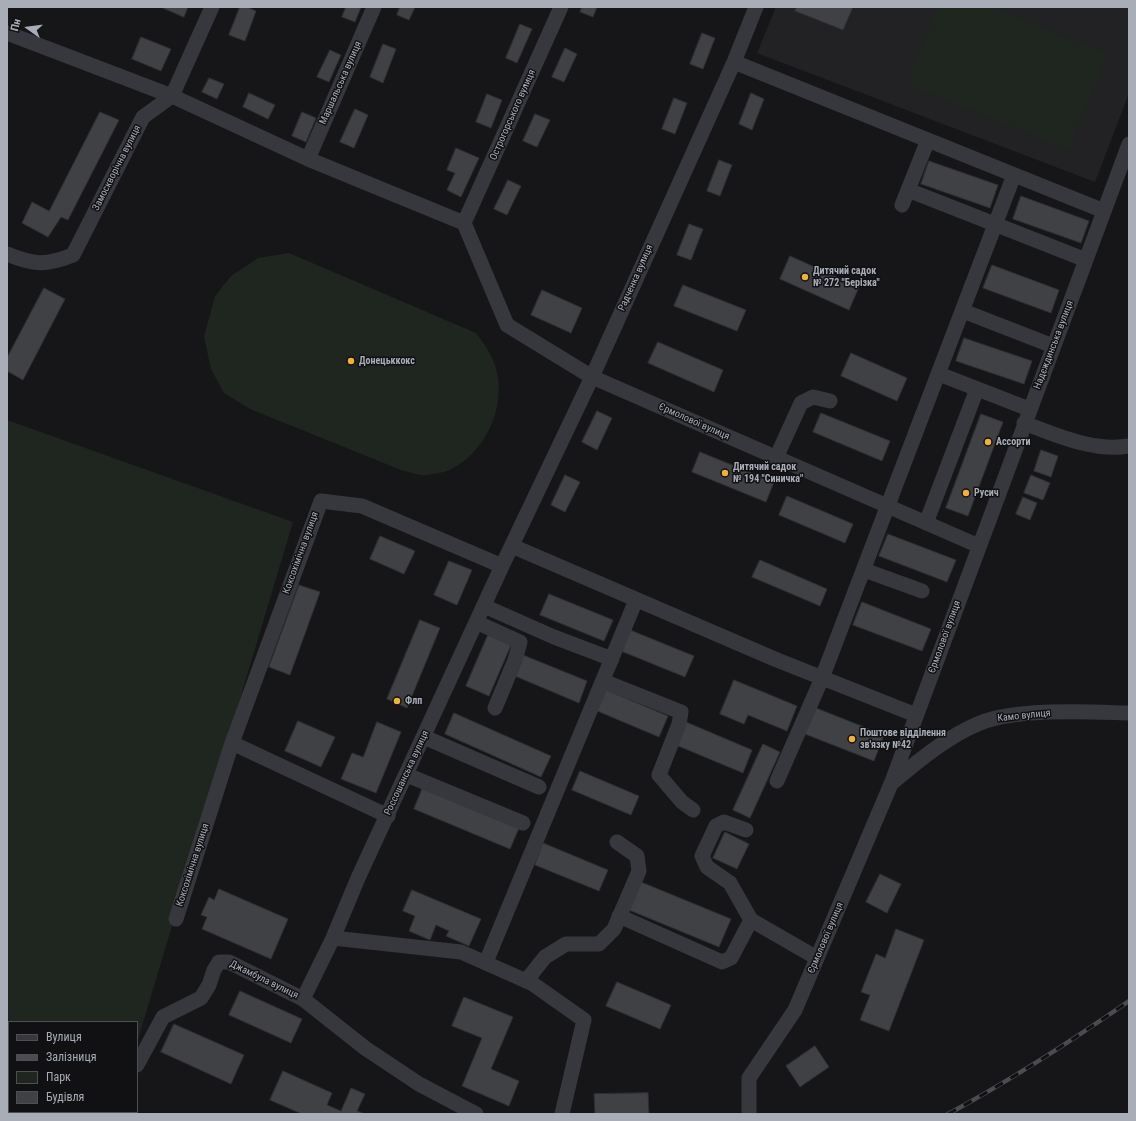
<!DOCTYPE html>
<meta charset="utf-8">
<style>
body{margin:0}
#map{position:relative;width:1136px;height:1121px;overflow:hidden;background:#161618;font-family:"Roboto Condensed",sans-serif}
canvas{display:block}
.frame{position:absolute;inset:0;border:8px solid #a8adb8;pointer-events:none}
.legend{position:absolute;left:8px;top:1021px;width:130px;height:92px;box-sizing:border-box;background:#111113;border:1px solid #4d4f55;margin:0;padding:5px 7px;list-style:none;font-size:12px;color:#a8adb8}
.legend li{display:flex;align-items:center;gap:8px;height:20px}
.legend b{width:20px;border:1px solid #4d4f55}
.north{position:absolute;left:8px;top:8px;width:40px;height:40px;-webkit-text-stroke:3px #111113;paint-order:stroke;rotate:284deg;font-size:11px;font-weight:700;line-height:16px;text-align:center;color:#a8adb8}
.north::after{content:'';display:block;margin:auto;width:14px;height:18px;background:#a8adb8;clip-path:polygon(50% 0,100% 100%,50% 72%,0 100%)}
</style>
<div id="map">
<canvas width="1136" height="1121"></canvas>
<div class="frame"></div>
<ul class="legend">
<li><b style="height:5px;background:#37383d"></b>Вулиця</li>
<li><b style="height:5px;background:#4a4c52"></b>Залізниця</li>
<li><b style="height:11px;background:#1e261f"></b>Парк</li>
<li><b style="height:11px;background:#404145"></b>Будівля</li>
</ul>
<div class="north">Пн</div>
</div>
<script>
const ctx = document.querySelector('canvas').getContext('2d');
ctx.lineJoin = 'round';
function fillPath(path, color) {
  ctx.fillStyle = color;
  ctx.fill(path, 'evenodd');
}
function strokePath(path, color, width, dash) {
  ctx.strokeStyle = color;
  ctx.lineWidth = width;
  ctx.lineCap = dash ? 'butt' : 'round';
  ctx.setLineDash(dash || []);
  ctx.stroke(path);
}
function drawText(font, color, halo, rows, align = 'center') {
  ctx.font = font + ' "Roboto Condensed",sans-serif';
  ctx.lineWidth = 3;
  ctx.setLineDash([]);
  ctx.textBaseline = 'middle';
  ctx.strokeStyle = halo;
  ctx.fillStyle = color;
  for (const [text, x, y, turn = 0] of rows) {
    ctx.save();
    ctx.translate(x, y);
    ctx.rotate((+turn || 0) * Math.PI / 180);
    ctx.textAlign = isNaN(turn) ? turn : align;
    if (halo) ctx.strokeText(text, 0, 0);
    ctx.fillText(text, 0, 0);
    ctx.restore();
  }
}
fillPath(new Path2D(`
 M776 7H1129V93L1095 182 757 53Z`), '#222225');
fillPath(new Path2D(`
 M938 7H993L1108 54 1068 150 906 84Z
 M289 253 476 333C485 345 494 357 497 373 505 410 485 451 452 469 446 472 435 474 428 475 420 476 409 472 401 470L250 409 224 393 211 369 204 337 215 296 231 276 258 258Z
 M7 420 293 522 137 1043V1022H9V1112H103L102 1114H7Z`), '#1e261f');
const building = new Path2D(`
 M161 7H188L184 17Z
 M240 7H247L256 11 245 41 229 35Z
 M346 7H361L355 22 342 17Z
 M400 7H415L409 20 397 15Z
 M582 7H597L593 17 580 12Z
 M797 7H853L843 30 795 11Z
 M520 24 532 29 517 63 506 58Z
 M702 33 715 38 703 69 690 64Z
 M141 37 171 49 161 71 132 59Z
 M383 44 396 49 383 83 370 77Z
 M565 48 577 54 564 82 552 77Z
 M330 50 341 55 329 82 317 77Z
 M209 78 224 84 217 99 202 92Z
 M249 93 275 105 268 119 243 107Z
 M751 93 764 99 752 130 739 124Z
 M487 94 502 100 491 128 476 122Z
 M674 98 687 103 675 134 662 129Z
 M355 109 368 115 354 148 340 142Z
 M100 112 119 120 68 220 61 217 48 237 22 223 32 202 49 211Z
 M302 112 316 118 306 142 292 136Z
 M535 114 550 120 537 147 523 141Z
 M456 148 479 158 461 197 447 190 455 173 447 170Z
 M719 160 732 165 720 196 707 191Z
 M929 161 998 185 990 208 921 184Z
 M508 180 521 186 507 215 494 209Z
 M1021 196 1089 221 1081 243 1013 219Z
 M689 224 703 229 691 260 677 255Z
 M790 256 859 287 849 310 780 279Z
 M992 265 1059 290 1051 313 983 288Z
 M683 285 746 310 737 331 674 306Z
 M44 288 65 299 23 380 7 371V358Z
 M542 290 582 308 571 333 531 315Z
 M964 338 1032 361 1024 384 956 361Z
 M658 342 723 370 714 392 648 363Z
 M851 353 907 378 897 401 841 376Z
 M597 411 612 418 597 450 582 442Z
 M821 413 890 441 882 461 813 432Z
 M981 414 1003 422 968 516 946 508Z
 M1041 450 1058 456 1051 477 1034 471Z
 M700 452 774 482 766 502 692 472Z
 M565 475 580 482 565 512 551 505Z
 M1031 475 1050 483 1043 500 1024 493Z
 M787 496 853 524 845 543 779 515Z
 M1023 497 1037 503 1030 520 1016 514Z
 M888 534 956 560 947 582 879 556Z
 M380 536 415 551 404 574 370 559Z
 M760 560 827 589 820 606 752 577Z
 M449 561 472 570 457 605 434 595Z
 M299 585 320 592 290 675 269 667Z
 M549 594 613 620 604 641 540 615Z
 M862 602 931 629 922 651 853 625Z
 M420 620 440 628 407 708 387 699Z
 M630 630 694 656 685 677 621 651Z
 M488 635 511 645 489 696 466 686Z
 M523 655 587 681 579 703 515 676Z
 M734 680 797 706 787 731 748 715 744 724 720 714Z
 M604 689 668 716 659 737 595 710Z
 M816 708 884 735 874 761 805 734Z
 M454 713 551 756 541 777 445 734Z
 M298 721 335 737 321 767 285 751Z
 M377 722 401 732 376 793 341 779 352 753 363 757Z
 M686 722 752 750 743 773 676 745Z
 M763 744 780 752 750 818 733 810Z
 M580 771 639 796 631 815 572 790Z
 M423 787 519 828 510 849 414 809Z
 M725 832 749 844 737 869 713 858Z
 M543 843 608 870 599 891 535 865Z
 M880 874 901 884 887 913 866 902Z
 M641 882 731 919 719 947 629 910Z
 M219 889 288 919 271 959 202 929 207 917 201 915 209 897 214 900Z
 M412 890 481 919 469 946 446 936 449 931 436 925 430 940 409 931 415 916 403 911Z
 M896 929 924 940 889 1031 860 1020 870 995 861 992 876 954 885 958Z
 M617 982 671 1005 660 1029 606 1006Z
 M240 991 302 1019 291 1043 229 1015Z
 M464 997 513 1017 491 1069 519 1081 509 1106 462 1086 482 1038 452 1026Z
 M174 1024 244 1055 231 1084 161 1052Z
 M815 1046 829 1067 800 1087 786 1066Z
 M283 1071 332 1093 327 1105 341 1111 351 1088 365 1094 357 1111 365 1114H302L270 1100Z
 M648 1093 649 1114H595L594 1094Z`);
fillPath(building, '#404145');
strokePath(building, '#303034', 1);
strokePath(new Path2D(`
 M7 33 172 96 308 159 464 223 507 325 592 377 979 546
 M734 62 1104 211
 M308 159 374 7
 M908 190 1086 260
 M902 205 928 140
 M464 223 561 7
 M7 254C34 265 45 266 73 255L143 117 172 96 212 7
 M963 311 1053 346
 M939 374 1029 409
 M1024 423C1057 435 1093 452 1129 446
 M776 458 801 403 813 397 830 401
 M926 523 977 389
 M512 546 777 660 916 715
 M864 570 922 591
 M484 606 554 637 612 659
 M476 622 520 642 515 660 495 708
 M603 681 681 712 679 724 659 775 682 802 693 810
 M424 737 539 787
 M232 743 388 816
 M407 775 523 823
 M777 781 822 678 1014 175
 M892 783C918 761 948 736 980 723 1017 708 1089 712 1129 713
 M746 830 724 822 716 826 702 856 707 867 730 883 751 920 817 958
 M619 916 722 962 731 958 751 920
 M176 919 232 743 321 501 362 506 502 566
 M333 938 461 952 533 984 584 1020 562 1114
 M486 962 636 600
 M526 981 545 957 566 944H599L614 929 639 871 637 856 617 842
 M303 999 333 938 358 878 502 566 592 377 734 62 756 7
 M137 1065 163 1017 201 998 209 985 214 970 219 962H229L303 999 365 1048 419 1084 476 1114
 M124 1114V1112
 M749 1114V1078L795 1010 891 784 1129 144`), '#37383d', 15);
const rail = new Path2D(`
 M948 1114C1011 1080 1070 1042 1129 1001`);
strokePath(rail, '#4a4c52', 4.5);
strokePath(rail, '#111113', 3, [9]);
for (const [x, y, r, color] of [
 [805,277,4,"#f2b134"],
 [351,361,4,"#f2b134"],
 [988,442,4,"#f2b134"],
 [725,473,4,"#f2b134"],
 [966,493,4,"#f2b134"],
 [397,701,4,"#f2b134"],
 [852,739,4,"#f2b134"]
]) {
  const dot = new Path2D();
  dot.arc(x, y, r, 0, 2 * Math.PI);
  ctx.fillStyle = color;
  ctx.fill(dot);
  strokePath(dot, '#111113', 1.5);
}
drawText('10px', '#a8adb8', '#111113', [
 ["Маршальська вулиця",341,83,-66],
 ["Острогорського вулиця",513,115,-66],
 ["Замоскворічна вулиця",117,168,-63],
 ["Радченка вулиця",636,278,-66],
 ["Надєждинська вулиця",1054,345,-69],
 ["Єрмолової вулиця",694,422,24],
 ["Коксохімічна вулиця",301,553,-70],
 ["Єрмолової вулиця",945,637,-70],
 ["Камо вулиця",1024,716,-6],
 ["Россошанська вулиця",407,773,-65],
 ["Коксохімічна вулиця",193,865,-72],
 ["Єрмолової вулиця",826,938,-67],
 ["Джамбула вулиця",264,980,26]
]);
drawText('bold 10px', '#a8adb8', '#111113', [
 ["Дитячий садок",813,271],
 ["№ 272 \"Берізка\"",813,283],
 ["Донецьккокс",359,361],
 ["Ассорти",996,442],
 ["Дитячий садок",733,467],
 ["№ 194 \"Синичка\"",733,479],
 ["Русич",974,493],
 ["Флп",405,701],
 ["Поштове відділення",860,733],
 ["зв'язку №42",860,745]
], 'left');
</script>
